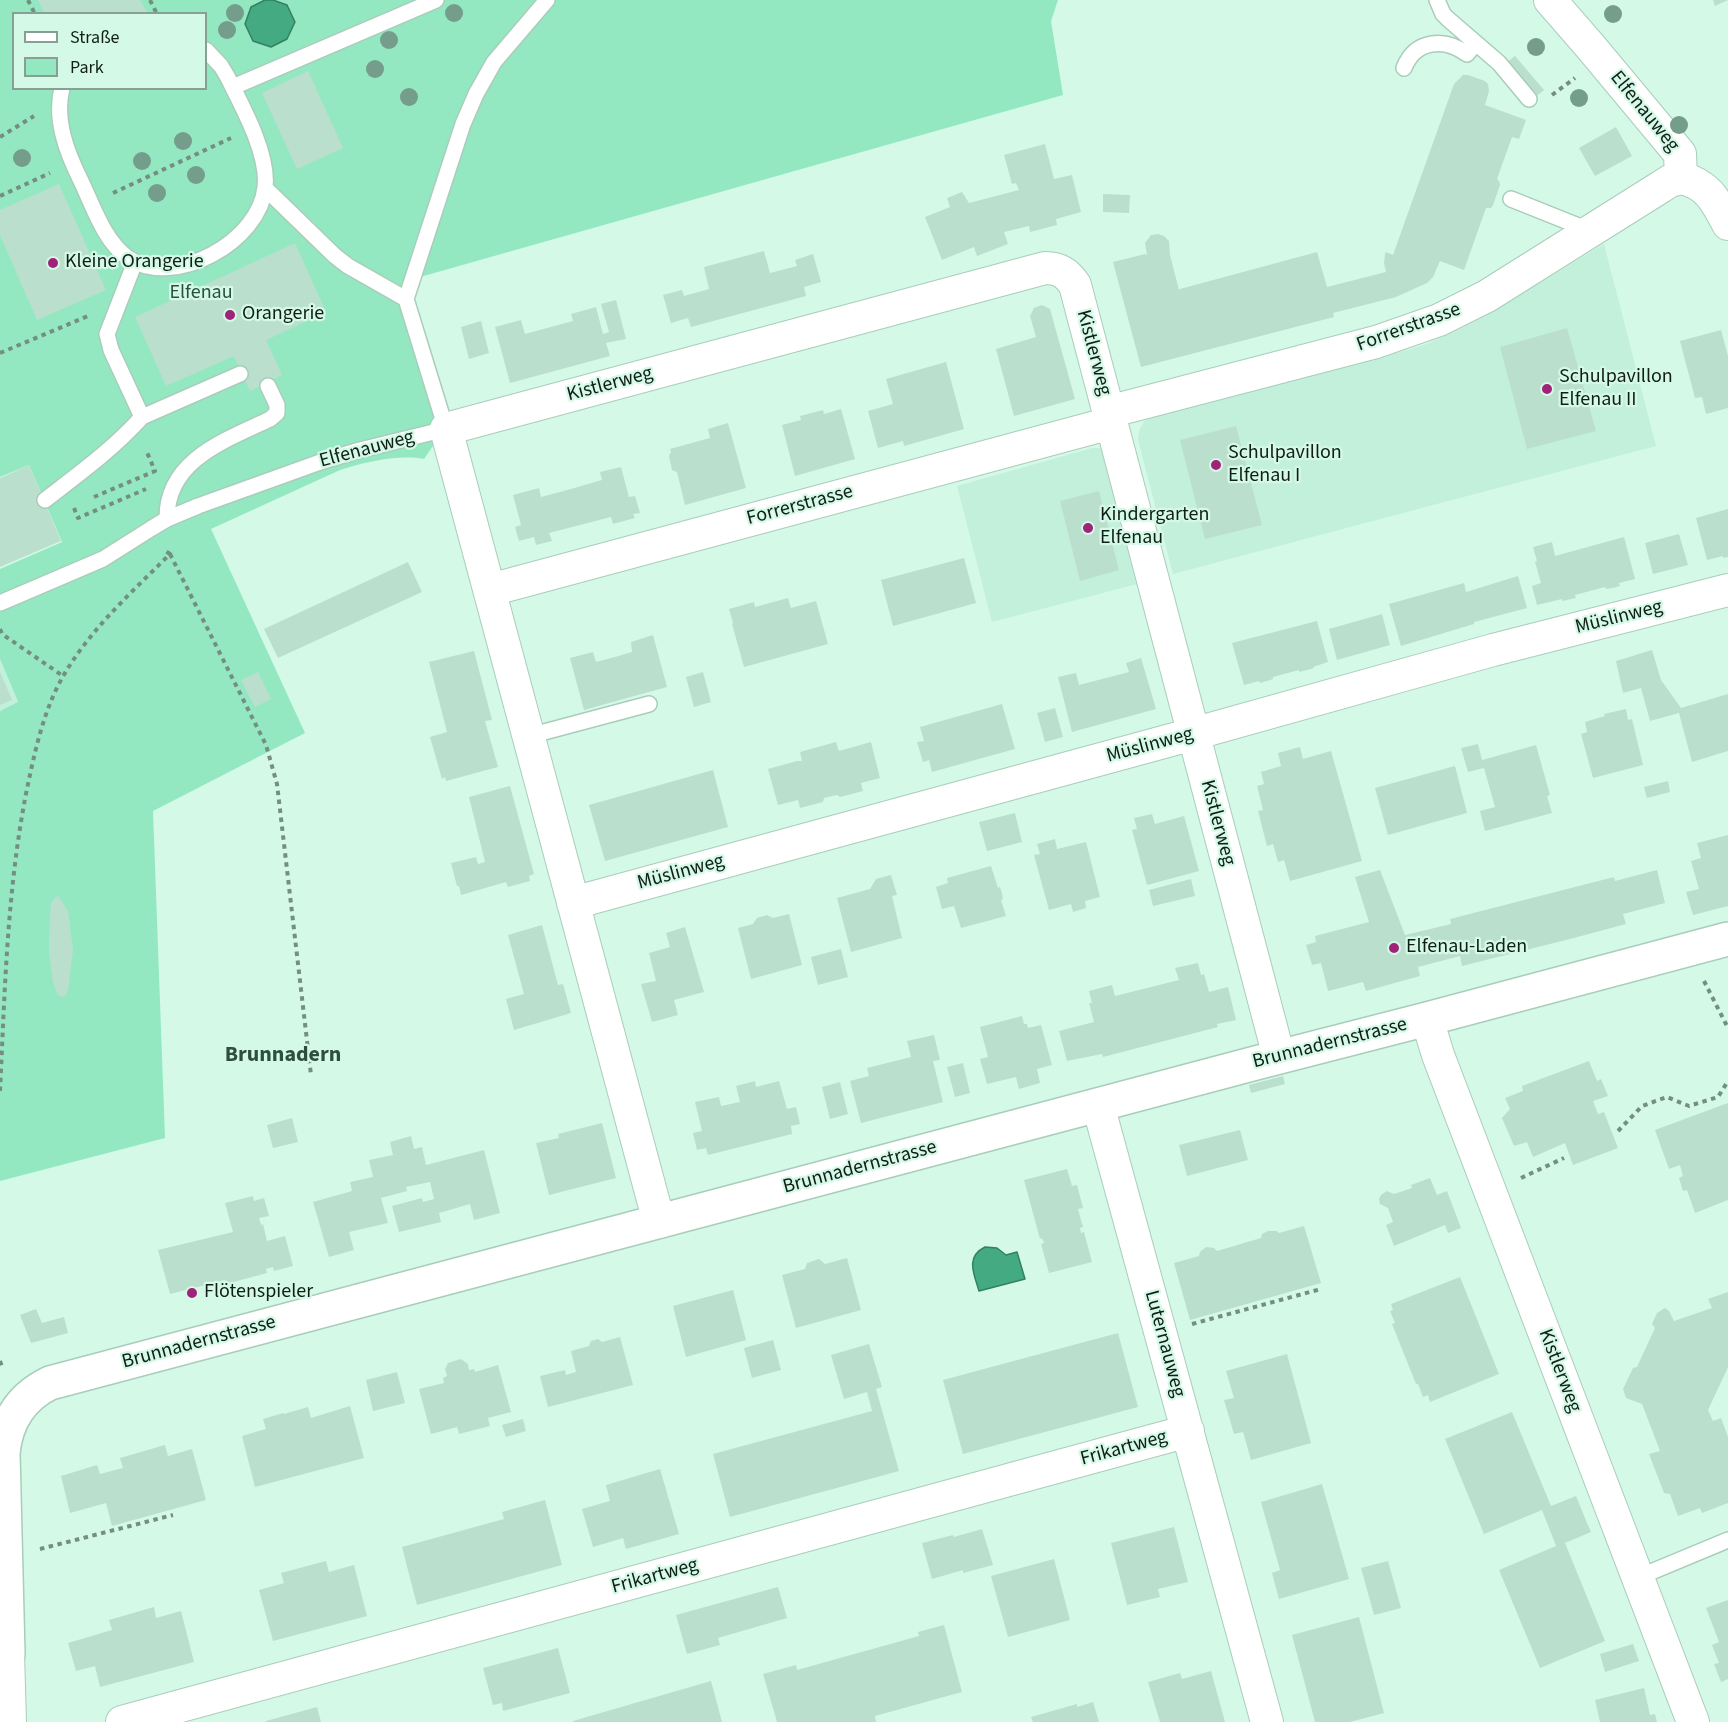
<!DOCTYPE html>
<meta charset="utf-8">
<style>
body{margin:0}
#map{position:relative;width:1728px;height:1722px;overflow:hidden;background:#d5f9e7;font-family:"Source Sans 3",sans-serif}
canvas{display:block}
.legend{position:absolute;left:12px;top:12px;width:195px;height:78px;box-sizing:border-box;background:#d5f9e7;border:2px solid #86a194;margin:0;padding:8px 10px;list-style:none;font-size:18px;color:#101e17}
.legend li{display:flex;align-items:center;gap:12px;height:30px}
.legend b{width:30px;border:2px solid #86a194}
</style>
<div id="map">
<canvas width="1728" height="1722"></canvas>
<ul class="legend">
<li><b style="height:8px;background:#fff"></b>Straße</li>
<li><b style="height:16px;background:#93e8c1"></b>Park</li>
</ul>
</div>
<script>
const ctx = document.querySelector('canvas').getContext('2d');
ctx.lineJoin = 'round';
function fillPath(path, color) {
  ctx.fillStyle = color;
  ctx.fill(path, 'evenodd');
}
function strokePath(path, color, width, dash) {
  ctx.strokeStyle = color;
  ctx.lineWidth = width;
  ctx.lineCap = dash ? 'butt' : 'round';
  ctx.setLineDash(dash || []);
  ctx.stroke(path);
}
function drawText(font, color, halo, rows, align = 'center') {
  ctx.font = font + ' "Source Sans 3",sans-serif';
  ctx.lineWidth = 4.5;
  ctx.setLineDash([]);
  ctx.textBaseline = 'middle';
  ctx.strokeStyle = halo;
  ctx.fillStyle = color;
  for (const [text, x, y, turn = 0] of rows) {
    ctx.save();
    ctx.translate(x, y);
    ctx.rotate((+turn || 0) * Math.PI / 180);
    ctx.textAlign = isNaN(turn) ? turn : align;
    if (halo) ctx.strokeText(text, 0, 0);
    ctx.fillText(text, 0, 0);
    ctx.restore();
  }
}
fillPath(new Path2D(`
 M1604 244 1656 446 1173 574 1138 440 1139 431 1144 421 1152 417 1383 357 1424 345 1458 330 1492 312Z
 M1092 448H1099L1104 450 1141 583 992 622 957 486Z
 M0 659 18 703 0 711Z`), '#c3f0da');
fillPath(new Path2D(`
 M0 0H1058L1051 21 1063 95 420 277 401 306 441 434 424 459C399 454 364 462 340 470L211 529 305 733 153 811 165 1138 0 1181V711L18 702 0 659V569L62 542 29 465 0 477ZM14 14H206V88H14Z`), '#93e8c1');
const water = new Path2D(`
 M265 0H273L287 5 295 22 287 39 271 47 253 41 245 24 251 7Z
 M985 1247 997 1248 1006 1255 1017 1252 1025 1279 979 1291C974 1274 965 1257 985 1247Z`);
fillPath(water, '#43aa81');
strokePath(water, '#348061', 1.5);
fillPath(new Path2D(`
 M38 0H140L147 12 45 14Z
 M1713 0H1728L1715 6Z
 M1515 56 1544 90 1534 98 1506 63Z
 M308 71 343 148 297 169 262 93Z
 M1463 75H1468L1485 81 1488 84 1489 91 1485 105 1526 120 1519 139 1512 137 1497 179 1499 181 1500 185 1493 205 1491 208H1486L1464 270 1440 261 1433 277 1427 283 1396 297 1333 313 1334 317 1141 367 1113 262 1145 254 1147 255 1145 243 1151 235 1158 234 1164 236 1169 241 1170 255 1179 290 1180 289 1317 252 1327 287 1386 272 1384 263 1385 254 1386 252 1393 255 1454 84Z
 M1616 127 1632 156 1595 176 1579 148Z
 M1045 144 1054 179 1072 175 1081 212 1056 219 1057 225 1030 232 1029 226 1004 232 1008 244 977 256 974 247 942 260 925 217 950 207 947 198 962 192 969 203 1019 190 1016 183 1012 184 1004 155Z
 M59 184 106 290 37 320 0 235V210Z
 M1103 194 1130 195 1129 213 1103 212Z
 M295 243 326 312 266 340 282 375 250 391 234 356 166 386 135 317Z
 M764 251 770 273 797 266 795 260 813 254 821 282 804 287 806 296 691 327 688 318 671 323 663 295 682 290 684 296 709 289 704 267Z
 M616 300 626 339 606 343 610 356 510 383 495 327 521 320 525 334 573 321 571 314 596 307 603 334 609 332 601 304Z
 M1042 305 1050 309 1075 399 1014 416 996 349 1036 337 1030 316 1034 308Z
 M481 321 489 353 469 359 461 327Z
 M1567 328 1596 431 1527 449 1500 347Z
 M1721 330 1728 356V408L1706 414 1702 397 1695 398 1680 341Z
 M946 362 964 429 904 446 903 441 878 448 868 411 893 404 886 379Z
 M841 409 855 459 795 476 782 425 801 420 800 416 823 410 824 414Z
 M728 423 746 488 685 505 677 472 672 470 669 456 671 452 670 449 710 438 708 429Z
 M1236 426 1262 525 1205 539 1180 440Z
 M29 465 61 541 0 567V478Z
 M621 467 629 497 635 496 640 513 633 514 635 518 613 524 611 517 549 533 552 541 536 545 534 537 519 541 515 527 521 525 513 495 539 488 541 497 571 489 602 480 600 472Z
 M1099 491 1119 570 1080 581 1060 501Z
 M1728 509V557L1723 558V556L1707 560 1696 518Z
 M1679 534 1688 565 1653 574 1645 543Z
 M1624 537 1635 579 1619 583 1620 586 1613 588 1606 589 1605 587 1575 595 1576 598 1562 601V599L1537 605 1532 586 1541 583 1535 562 1537 561 1533 547 1552 542 1555 556Z
 M964 558 976 603 893 626 881 580Z
 M408 562 422 592 278 658 264 629Z
 M1518 576 1527 608 1474 622V624L1401 646 1389 604 1464 583 1466 592Z
 M788 598 791 608 816 601 828 644 744 667 732 624 733 623 729 609 754 602 755 607Z
 M1382 614 1390 645 1337 660 1329 629Z
 M1317 621 1328 662 1313 667 1314 668 1307 670 1299 672V670L1273 677V679L1267 681 1260 683 1259 681 1244 685 1232 643Z
 M653 635 667 687 584 710 570 658 593 652 596 662 615 657 632 652 631 642Z
 M1652 650 1661 680 1681 708 1728 694V751L1692 762 1679 713 1650 721 1641 688 1623 693 1616 661Z
 M474 651 492 720 485 721 498 767 446 781 445 777 442 779 430 737 447 732 429 662Z
 M1141 658 1156 709 1072 732 1058 677 1076 673 1079 685 1129 672 1126 663Z
 M0 672 12 700 0 705Z
 M258 672 271 699 255 707 241 680Z
 M703 672 711 702 694 707 686 677Z
 M1002 704 1015 749 932 772 929 760 923 762 917 742 924 741 920 727Z
 M1055 708 1063 737 1045 742 1037 713Z
 M1626 709 1628 720 1632 719 1643 765 1593 778 1581 734 1587 732 1585 722 1605 716 1604 714Z
 M836 742 839 751 871 742 880 778 861 783 863 791 840 797 837 795 824 798 823 802 800 808 798 800 778 805 768 769 797 761H802L800 752Z
 M1478 744 1482 760 1536 745 1550 795 1547 796 1552 813 1485 831 1480 811 1495 807 1484 768 1468 772 1461 748Z
 M1300 747 1303 759 1331 751 1362 861 1290 881 1284 860 1278 862 1273 844 1267 846 1258 811 1263 810 1257 786 1264 784 1261 772 1281 766 1278 753Z
 M1455 766 1467 813 1388 835 1375 788Z
 M713 770 728 827 605 861 589 805Z
 M1668 781 1670 792 1647 798 1644 787Z
 M510 786 534 874 529 876 530 881 508 887 506 882 461 895 459 886H457L451 863 476 857 478 864 485 862 469 797Z
 M1015 813 1022 842 987 851 979 822Z
 M1152 814 1155 824 1184 816 1199 871 1147 885 1132 830 1137 829 1134 818Z
 M1728 835V906L1693 915 1686 892 1699 889 1691 861 1701 858 1697 843Z
 M1055 839 1057 849 1086 842 1100 897 1085 901 1086 908 1073 912 1071 904 1049 910 1034 855 1040 854 1037 844Z
 M991 866 998 888 1000 887 1002 893 1003 899 1001 900 1006 916 961 928 954 906 942 909 936 887 948 883 947 878Z
 M1380 870 1405 935 1451 924 1450 919 1614 877 1615 881 1657 870 1665 903 1623 914 1626 924 1570 939 1462 966 1460 956 1418 967 1420 976 1366 991 1363 982 1328 991 1321 963 1312 965 1306 945 1316 942 1315 936 1369 922 1355 877Z
 M891 875 897 895 892 896 902 938 851 952 837 898 870 889 876 879Z
 M1191 879 1195 896 1153 906 1149 890Z
 M58 896 68 911 73 950 68 991 64 997 58 995 53 983 49 954V935L51 903 54 898Z
 M789 914 802 965 751 979 738 928 753 924 757 918 767 915 773 918Z
 M542 925 558 985 563 984 571 1013 514 1030 506 999 524 994 508 935Z
 M685 927 704 992 674 1000 678 1015 652 1022 641 984 656 981 649 953 670 947 666 933Z
 M841 949 848 977 818 985 811 957Z
 M1198 963 1201 975 1204 974 1209 992 1228 987 1236 1020 1217 1024 1218 1027 1103 1057 1102 1054 1067 1061 1059 1031 1094 1022 1089 1003H1092L1089 991 1112 985 1115 996 1179 980 1175 968Z
 M1022 1016 1024 1024H1027L1028 1028 1041 1025 1052 1065 1037 1069 1040 1083 1019 1089 1016 1077 987 1084 980 1059 988 1057 980 1027Z
 M934 1035 940 1060 933 1061 943 1102 861 1123 850 1081 869 1076 867 1068 911 1057 907 1041Z
 M1589 1061 1597 1081 1601 1079 1608 1096 1593 1101 1598 1114 1604 1112 1618 1148 1573 1165 1565 1143 1533 1157 1527 1142 1514 1146 1502 1118 1510 1109 1505 1098 1523 1091 1522 1086Z
 M963 1063 970 1093 955 1097 947 1067Z
 M1283 1076 1285 1084 1251 1093 1249 1085Z
 M755 1081 756 1087 779 1081 787 1109 796 1107 800 1124 791 1126 792 1134 708 1155 706 1148 697 1150 693 1133 702 1131 695 1102 719 1097 721 1106 740 1102 736 1086Z
 M840 1082 848 1114 830 1119 822 1087Z
 M1728 1103V1200L1695 1213 1687 1190 1683 1191 1679 1178 1683 1176 1680 1165 1669 1169 1655 1130Z
 M292 1118 298 1142 273 1148 267 1125Z
 M602 1123 616 1178 549 1195 536 1143 559 1138 558 1134Z
 M1240 1130 1248 1160 1187 1176 1179 1145Z
 M411 1136 414 1149 422 1147 426 1165 484 1150 500 1213 474 1220 470 1204 439 1213 441 1222 399 1232 392 1206 422 1198 423 1202 434 1199 430 1182 406 1187 407 1191 381 1198 388 1223 349 1232 354 1250 329 1257 313 1202 352 1191 350 1182 373 1177 369 1160 393 1155 390 1142Z
 M1067 1169 1072 1186 1077 1185 1083 1208 1078 1209 1083 1227 1080 1228 1081 1233 1084 1232 1092 1262 1049 1273 1041 1244 1044 1243 1042 1238 1040 1239 1024 1180Z
 M1430 1178 1437 1195 1447 1191 1461 1228 1448 1233 1445 1225 1394 1246 1386 1225 1393 1222 1388 1208 1380 1204 1379 1199 1381 1195 1387 1191 1394 1194 1412 1188 1411 1185Z
 M253 1196 254 1201 264 1198 269 1216 259 1218 261 1225 263 1224 267 1241 285 1236 293 1266 274 1271 273 1267 266 1269 267 1273 226 1284 225 1280 170 1294 158 1250 233 1232 225 1203Z
 M1304 1226 1321 1283 1190 1320 1174 1263 1199 1256 1200 1252 1206 1247 1214 1248 1217 1251 1261 1238 1262 1234 1268 1231H1277L1279 1233Z
 M847 1258 861 1310 796 1328 782 1275 805 1269 807 1263 819 1259 825 1264Z
 M1460 1277 1499 1374 1430 1402 1428 1395 1423 1397 1418 1384H1416L1392 1324 1395 1323 1390 1311 1393 1310 1391 1304Z
 M733 1290 746 1340 686 1357 673 1306Z
 M1728 1292V1367L1708 1410 1713 1421 1721 1418 1728 1437V1503L1702 1513 1700 1508 1678 1516 1670 1494 1664 1493 1649 1454 1660 1451 1642 1404 1626 1398 1623 1389 1633 1368 1637 1367 1655 1328 1652 1324 1657 1313 1665 1308 1669 1311 1674 1321 1712 1308 1708 1299Z
 M36 1309 42 1323 64 1317 68 1333 31 1343 20 1315Z
 M1118 1333 1138 1407 963 1454 943 1380Z
 M620 1337 633 1385 548 1407 540 1376 565 1370 566 1375 576 1372 571 1351 589 1346 591 1341 598 1339 602 1342Z
 M773 1340 781 1370 752 1378 744 1348Z
 M869 1344 882 1387 876 1389 899 1471 730 1517 713 1454 872 1411 867 1392 844 1399 831 1355Z
 M1287 1354 1311 1443 1251 1460 1243 1432 1234 1434 1224 1400 1234 1398 1226 1371Z
 M461 1359 468 1364 469 1370 474 1369 475 1372 498 1365 511 1412 488 1418 490 1426 459 1434 457 1427 431 1434 419 1389 444 1383 443 1378 447 1376 445 1369 448 1363Z
 M397 1372 405 1403 373 1411 366 1380Z
 M350 1406 364 1458 255 1487 242 1436 266 1429 263 1419 283 1413 284 1414 308 1407 311 1418Z
 M1512 1412 1551 1506 1576 1496 1587 1523 1591 1532 1565 1543 1605 1641 1540 1668 1499 1570 1556 1546 1542 1510 1484 1534 1445 1439Z
 M523 1419 526 1431 506 1437 502 1425Z
 M165 1445 168 1456 192 1449 206 1500 112 1526 106 1503 70 1513 61 1476 97 1465 100 1474 123 1468 120 1458Z
 M660 1469 679 1534 626 1549 623 1538 593 1547 582 1509 610 1501 606 1485Z
 M1322 1484 1349 1579 1279 1599 1272 1573 1280 1570 1261 1502Z
 M545 1500 562 1565 417 1605 402 1547 504 1519 502 1512Z
 M1174 1527 1188 1582 1158 1589 1160 1597 1127 1605 1111 1543Z
 M982 1529 993 1565 963 1573V1570L932 1579 922 1543 953 1535 954 1537Z
 M1054 1559 1070 1620 1008 1637 991 1576Z
 M326 1561 329 1572 354 1565 367 1616 273 1641 259 1590 284 1583 281 1573Z
 M1388 1561 1401 1608 1374 1615 1361 1568Z
 M778 1587 787 1618 718 1638 720 1645 687 1654 676 1615Z
 M1728 1600V1679L1721 1682 1714 1664 1719 1663 1712 1645 1719 1642 1706 1608Z
 M154 1607 156 1618 181 1611 194 1662 100 1687 95 1666 76 1671 68 1643 112 1630 109 1620Z
 M1359 1617 1384 1713 1350 1722H1315L1292 1635Z
 M944 1625 962 1692 875 1716 876 1722H777L763 1674 796 1665 797 1670 919 1636 918 1632Z
 M1633 1644 1639 1661 1605 1672 1600 1654Z
 M558 1648 570 1693 503 1711 502 1703 493 1705 483 1668Z
 M1211 1671 1225 1722H1160L1148 1682 1180 1673 1182 1679Z
 M711 1681 722 1722H573V1721Z
 M1644 1688 1650 1715 1655 1714 1657 1722H1600L1595 1700Z
 M1093 1702 1099 1722H1033L1031 1717 1077 1704V1707Z
 M317 1707 321 1722H266V1721Z`), '#bbdfcd');
const service = new Path2D(`
 M1437 0 1443 14 1448 19 1499 63 1529 99
 M1404 68C1415 40 1444 37 1467 54L1476 43
 M233 87 436 0
 M62 88C54 120 67 153 81 181 93 206 104 241 128 258 175 289 260 241 265 187 269 154 242 106 227 76L221 66 206 50
 M1511 199 1591 231
 M135 262 107 334 111 350 142 417 240 374
 M406 299 463 124 476 94 494 62 547 0
 M45 500C80 473 112 450 142 417
 M167 519C166 460 226 440 270 419L277 413V405L268 386
 M0 603 103 559 152 528 167 519 198 506 323 461 360 450 446 429 406 299 348 266 335 256 265 188
 M529 736 649 704
 M1639 1577 1728 1540`);
const minor = new Path2D(`
 M1550 0 1590 46 1680 154 1681 178
 M1681 178C1708 184 1716 201 1728 224
 M1108 412 1376 342 1439 320 1487 296 1659 188 1670 181 1681 178
 M490 590 1111 423
 M573 903 1193 734 1493 650 1728 590
 M1427 1019 1438 1055 1693 1722
 M1098 1105 1267 1722
 M659 1222 446 429 1045 268C1059 268 1067 273 1075 285L1279 1057
 M8 1654 10 1722
 M122 1722 1188 1431`);
const tertiary = new Path2D(`
 M8 1654 3 1453C6 1421 21 1397 50 1383L1252 1064 1427 1019 1728 939`);
strokePath(service, '#a9cdbb', 18);
strokePath(minor, '#a9cdbb', 34);
strokePath(tertiary, '#a9cdbb', 36);
strokePath(new Path2D(`
 M28 0 35 14
 M150 0 157 14
 M1552 95 1575 78
 M0 137 34 116
 M113 193 231 138
 M0 196 50 173
 M0 353 88 316
 M94 497 155 471 146 450
 M74 508 78 518 146 489
 M170 554 266 745 277 784 311 1075
 M0 629 2 634 63 676
 M1704 981 1728 1028
 M0 1091C5 989 7 885 28 784 37 742 46 701 70 665 97 623 135 589 170 554L164 550
 M1618 1131 1642 1106 1667 1097 1689 1106 1718 1097 1728 1081
 M1521 1178 1564 1158
 M1192 1324 1321 1289
 M0 1361 2 1367 0 1368
 M40 1549 173 1515`), '#758e82', 4, [4.5, 4.5]);
strokePath(service, '#fff', 15);
strokePath(minor, '#fff', 32);
strokePath(tertiary, '#fff', 33);
ctx.fillStyle = '#759d8b';
for (const [x, y] of [
 [235,13],
 [454,13],
 [1613,14],
 [227,30],
 [389,40],
 [1536,47],
 [375,69],
 [409,97],
 [1579,98],
 [1679,125],
 [183,141],
 [22,158],
 [142,161],
 [196,175],
 [157,193]
]) {
  ctx.beginPath();
  ctx.arc(x, y, 9, 0, 2 * Math.PI);
  ctx.fill();
}
for (const [x, y, r, color] of [
 [53,263,6,"#9f2378"],
 [230,315,6,"#9f2378"],
 [1547,389,6,"#9f2378"],
 [1216,465,6,"#9f2378"],
 [1088,528,6,"#9f2378"],
 [1394,948,6,"#9f2378"],
 [192,1293,6,"#9f2378"]
]) {
  const dot = new Path2D();
  dot.arc(x, y, r, 0, 2 * Math.PI);
  ctx.fillStyle = color;
  ctx.fill(dot);
  strokePath(dot, '#d5f9e7', 2);
}
drawText('20px', '#101e17', '#d5f9e7', [
 ["Elfenauweg",1644,112,51],
 ["Forrerstrasse",1409,328,-20],
 ["Kistlerweg",1093,353,75],
 ["Kistlerweg",610,385,-15],
 ["Elfenauweg",367,450,-15],
 ["Forrerstrasse",800,506,-15],
 ["Müslinweg",1619,618,-14],
 ["Müslinweg",1150,746,-15],
 ["Kistlerweg",1217,823,75],
 ["Müslinweg",681,873,-15],
 ["Brunnadernstrasse",1330,1044,-14],
 ["Brunnadernstrasse",860,1168,-15],
 ["Brunnadernstrasse",199,1343,-15],
 ["Luternauweg",1164,1344,75],
 ["Kistlerweg",1559,1371,69],
 ["Frikartweg",1124,1449,-15],
 ["Frikartweg",655,1577,-15]
]);
drawText('20px', '#101e17', '#d5f9e7', [
 ["Kleine Orangerie",65,263],
 ["Orangerie",242,315],
 ["Schulpavillon",1559,378],
 ["Elfenau II",1559,401],
 ["Schulpavillon",1228,454],
 ["Elfenau I",1228,477],
 ["Kindergarten",1100,516],
 ["Elfenau",1100,539],
 ["Elfenau-Laden",1406,948],
 ["Flötenspieler",204,1293]
], 'left');
drawText('20px', '#26513f', '#d5f9e7', [
 ["Elfenau",201,294]
]);
drawText('bold 22px', '#2e4e3f', '#d5f9e7', [
 ["Brunnadern",283,1056]
]);
</script>
